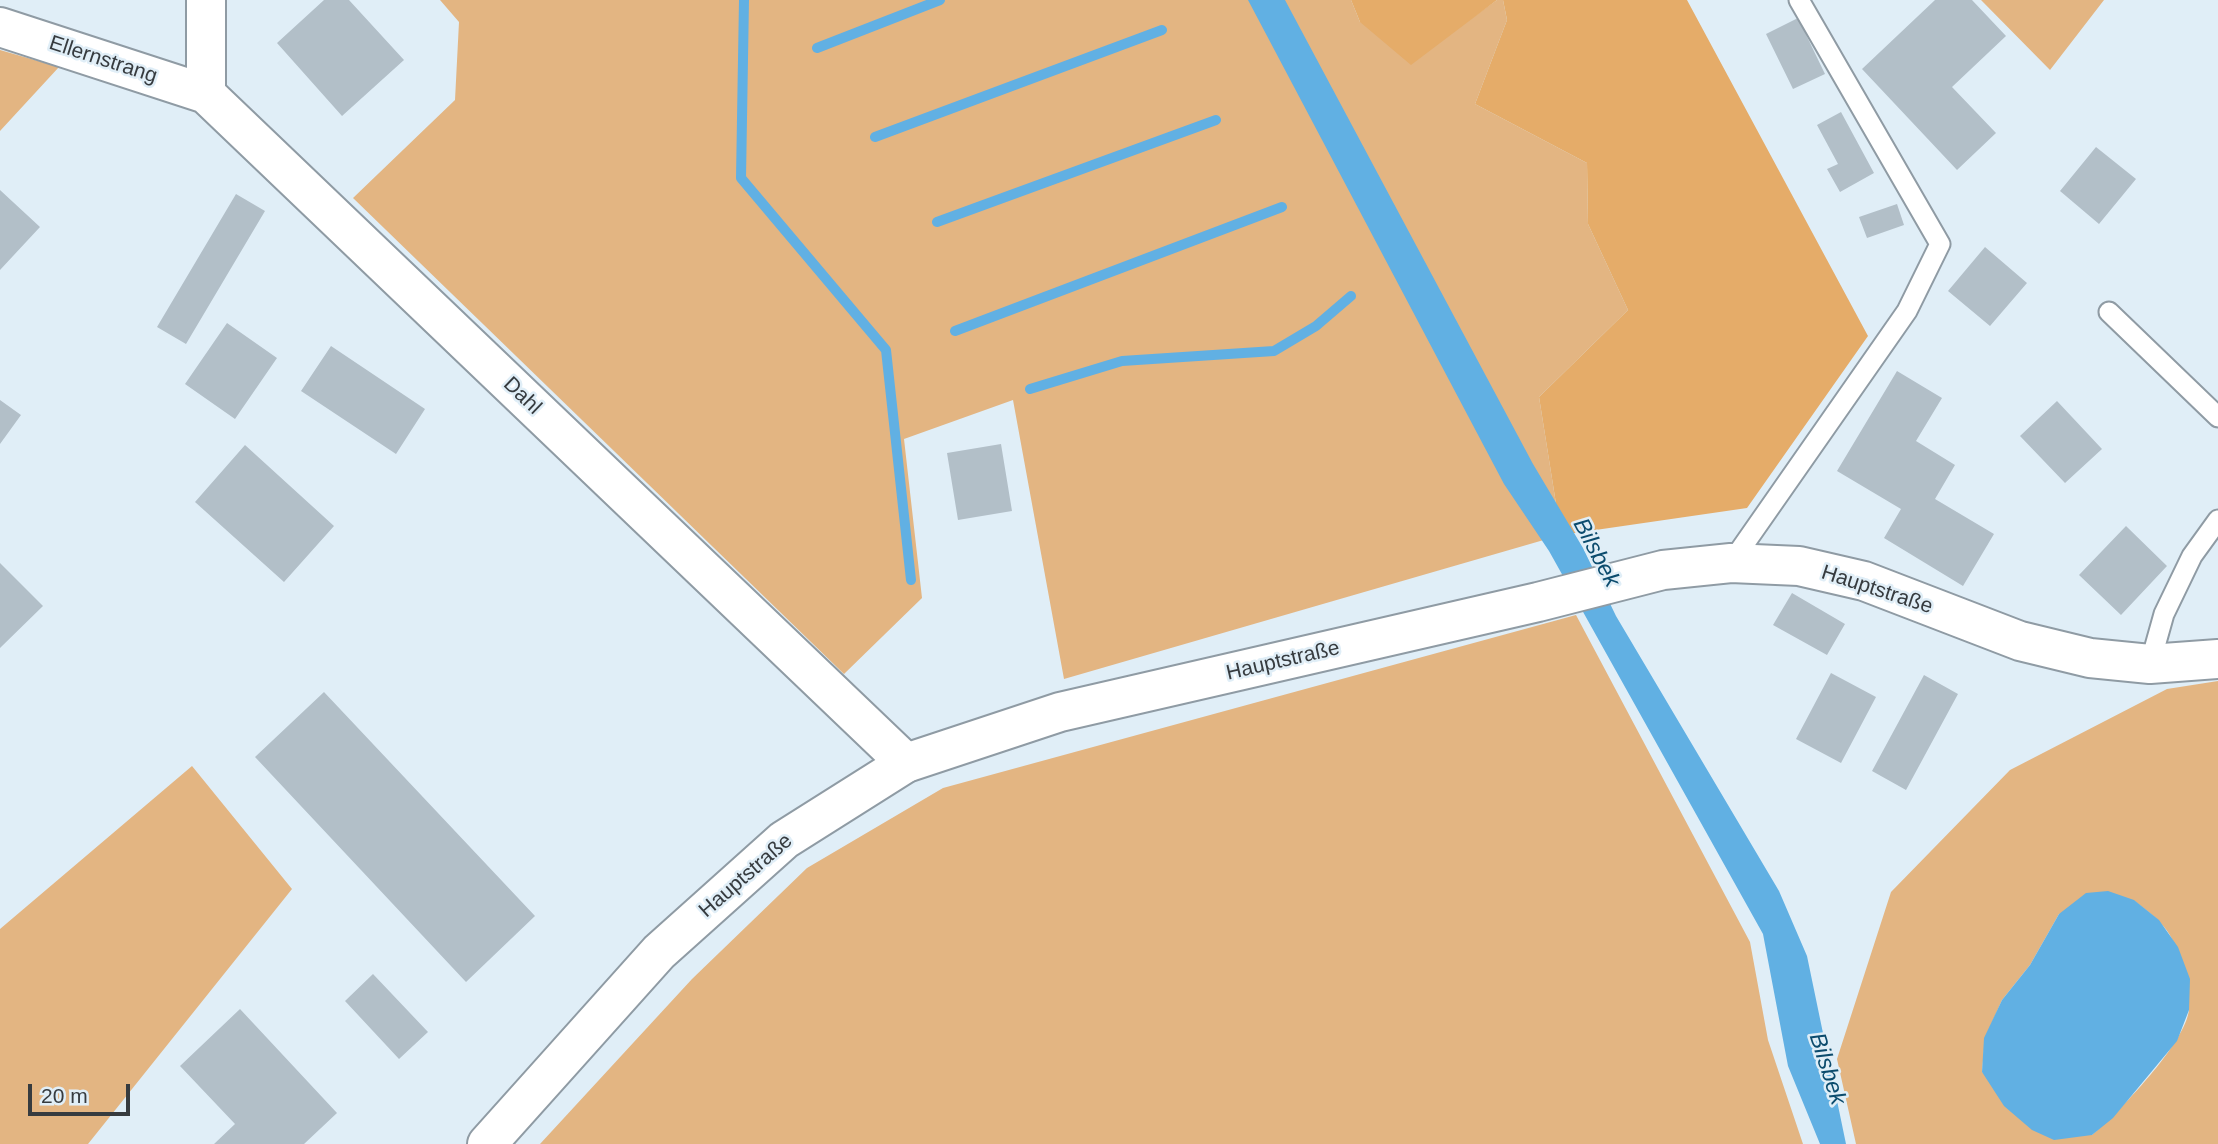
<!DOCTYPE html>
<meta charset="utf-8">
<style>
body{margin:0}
#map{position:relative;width:2218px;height:1144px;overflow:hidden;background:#e0eef7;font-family:Helvetica,sans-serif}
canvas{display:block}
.scale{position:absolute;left:28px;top:1084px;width:102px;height:32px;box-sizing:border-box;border:4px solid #363b3f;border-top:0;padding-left:9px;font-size:21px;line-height:24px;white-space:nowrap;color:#363b3f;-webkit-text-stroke:5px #e0eef7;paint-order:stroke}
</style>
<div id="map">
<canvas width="2218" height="1144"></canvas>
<div class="scale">20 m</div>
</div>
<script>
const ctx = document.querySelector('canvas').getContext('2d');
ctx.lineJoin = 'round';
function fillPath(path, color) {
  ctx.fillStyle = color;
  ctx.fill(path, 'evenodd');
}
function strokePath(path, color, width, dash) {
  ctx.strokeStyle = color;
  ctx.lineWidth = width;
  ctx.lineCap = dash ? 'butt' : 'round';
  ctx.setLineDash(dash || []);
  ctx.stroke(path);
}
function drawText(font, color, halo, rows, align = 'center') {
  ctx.font = font + ' Helvetica,sans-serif';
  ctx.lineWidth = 5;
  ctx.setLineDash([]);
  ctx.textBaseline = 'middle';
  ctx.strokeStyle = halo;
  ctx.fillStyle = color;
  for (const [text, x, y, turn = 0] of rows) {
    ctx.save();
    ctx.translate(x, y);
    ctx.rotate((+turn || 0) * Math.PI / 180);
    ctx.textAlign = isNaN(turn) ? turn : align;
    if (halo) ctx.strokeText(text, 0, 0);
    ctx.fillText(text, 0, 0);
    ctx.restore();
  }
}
fillPath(new Path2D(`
 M440 0H1351L1360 22 1462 25 1497 0H1503L1507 20 1475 104 1587 163 1588 224 1628 310 1539 397 1561 535 1064 679 1013 400 904 439 922 598 844 674 353 198 455 100 459 22Z
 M1981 0H2104L2050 70Z
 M0 50 59 67 0 131Z
 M1576 615 1750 942 1768 1040 1803 1144H540L692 979 807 868 943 788Z
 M2218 681V1144H1856L1837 1059 1891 892 2010 770 2167 689ZM2133 900C2171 928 2176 937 2184 983 2186 991 2189 1001 2189 1009 2187 1042 2117 1114 2092 1135L1982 1072 1985 1038 2002 1000 2030 965 2059 914Z
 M192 766 292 889 88 1144H0V929Z`), '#e3b582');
fillPath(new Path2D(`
 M1351 0H1497L1411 65 1360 22Z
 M1503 0H1687L1868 336 1747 508 1561 535 1539 397 1628 310 1588 224 1587 163 1475 104 1507 20Z`), '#e5ac69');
fillPath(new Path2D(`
 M1248 0H1285L1533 464 1583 548 1616 616 1779 891 1807 956 1846 1144H1820L1788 1066 1763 934 1549 551 1504 484Z
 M2108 891 2134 900 2159 920 2178 947 2190 979 2189 1010 2177 1041 2113 1118 2092 1135 2054 1140 2032 1130 2004 1106 1982 1072 1984 1038 2002 1000 2030 965 2059 914 2086 893Z`), '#61b0e3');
strokePath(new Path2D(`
 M744 0 741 178 886 350 911 580
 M817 48 940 0
 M875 137 1162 30
 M937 222 1216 120
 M955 331 1282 207
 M1030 389 1122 361 1274 351 1316 326 1351 296`), '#61b0e3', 10);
fillPath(new Path2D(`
 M324 0H349L404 60 342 116 277 43Z
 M1935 0H1972L2006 36 1952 87 1996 133 1957 170 1862 69Z
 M1798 18 1825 74 1793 89 1766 34Z
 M1841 112 1874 173 1840 192 1827 169 1838 164 1817 125Z
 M2096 147 2136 179 2099 224 2060 191Z
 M0 190 40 227 0 270Z
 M236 194 265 211 186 344 157 327Z
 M1897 204 1904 225 1867 238 1859 217Z
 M1985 247 2027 283 1990 326 1948 291Z
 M227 323 277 358 235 419 185 384Z
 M331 346 425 409 396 454 301 391Z
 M1897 371 1942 398 1916 441 1955 465 1935 499 1994 534 1963 586 1884 538 1901 509 1837 471Z
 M0 400 21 415 0 444Z
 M2057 401 2102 449 2065 483 2020 436Z
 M1001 444 1012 511 958 520 947 453Z
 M245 445 334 526 284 582 195 502Z
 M2126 526 2167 566 2121 615 2079 575Z
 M0 563 43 606 0 648Z
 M1792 593 1845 624 1827 655 1773 625Z
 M1831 673 1876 697 1841 763 1796 739Z
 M1924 675 1958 694 1906 790 1872 771Z
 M324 692 535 916 466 982 255 757Z
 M373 974 428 1032 399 1059 345 1001Z
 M240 1009 337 1113 304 1144H214L235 1124 180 1066Z`), '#b2bfc8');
const service = new Path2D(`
 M2109 312 2218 417
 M1731 563 1907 311 1940 244 1799 0
 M2150 664 2164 614 2192 556 2218 520`);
const minor = new Path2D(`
 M206 0V94L906 763
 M0 27 206 94`);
const secondary = new Path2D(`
 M487 1144 659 952 784 840 906 763 1060 712 1538 602 1663 570 1731 563 1799 566 1864 581 2020 641 2090 658 2150 664 2218 659`);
strokePath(service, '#8f9ba4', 23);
strokePath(minor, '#8f9ba4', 42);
strokePath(secondary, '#8f9ba4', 42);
strokePath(service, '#fff', 19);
strokePath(minor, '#fff', 38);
strokePath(secondary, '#fff', 38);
drawText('21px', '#363b3f', '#e0eef7', [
 ["Ellernstrang",103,60,18],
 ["Dahl",522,396,44],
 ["Hauptstraße",1877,590,18],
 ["Hauptstraße",1283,661,-13],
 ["Hauptstraße",746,876,-41]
]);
drawText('italic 23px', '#0b4b6d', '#e0eef7', [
 ["Bilsbek",1596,553,62],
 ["Bilsbek",1827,1069,72]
]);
</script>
